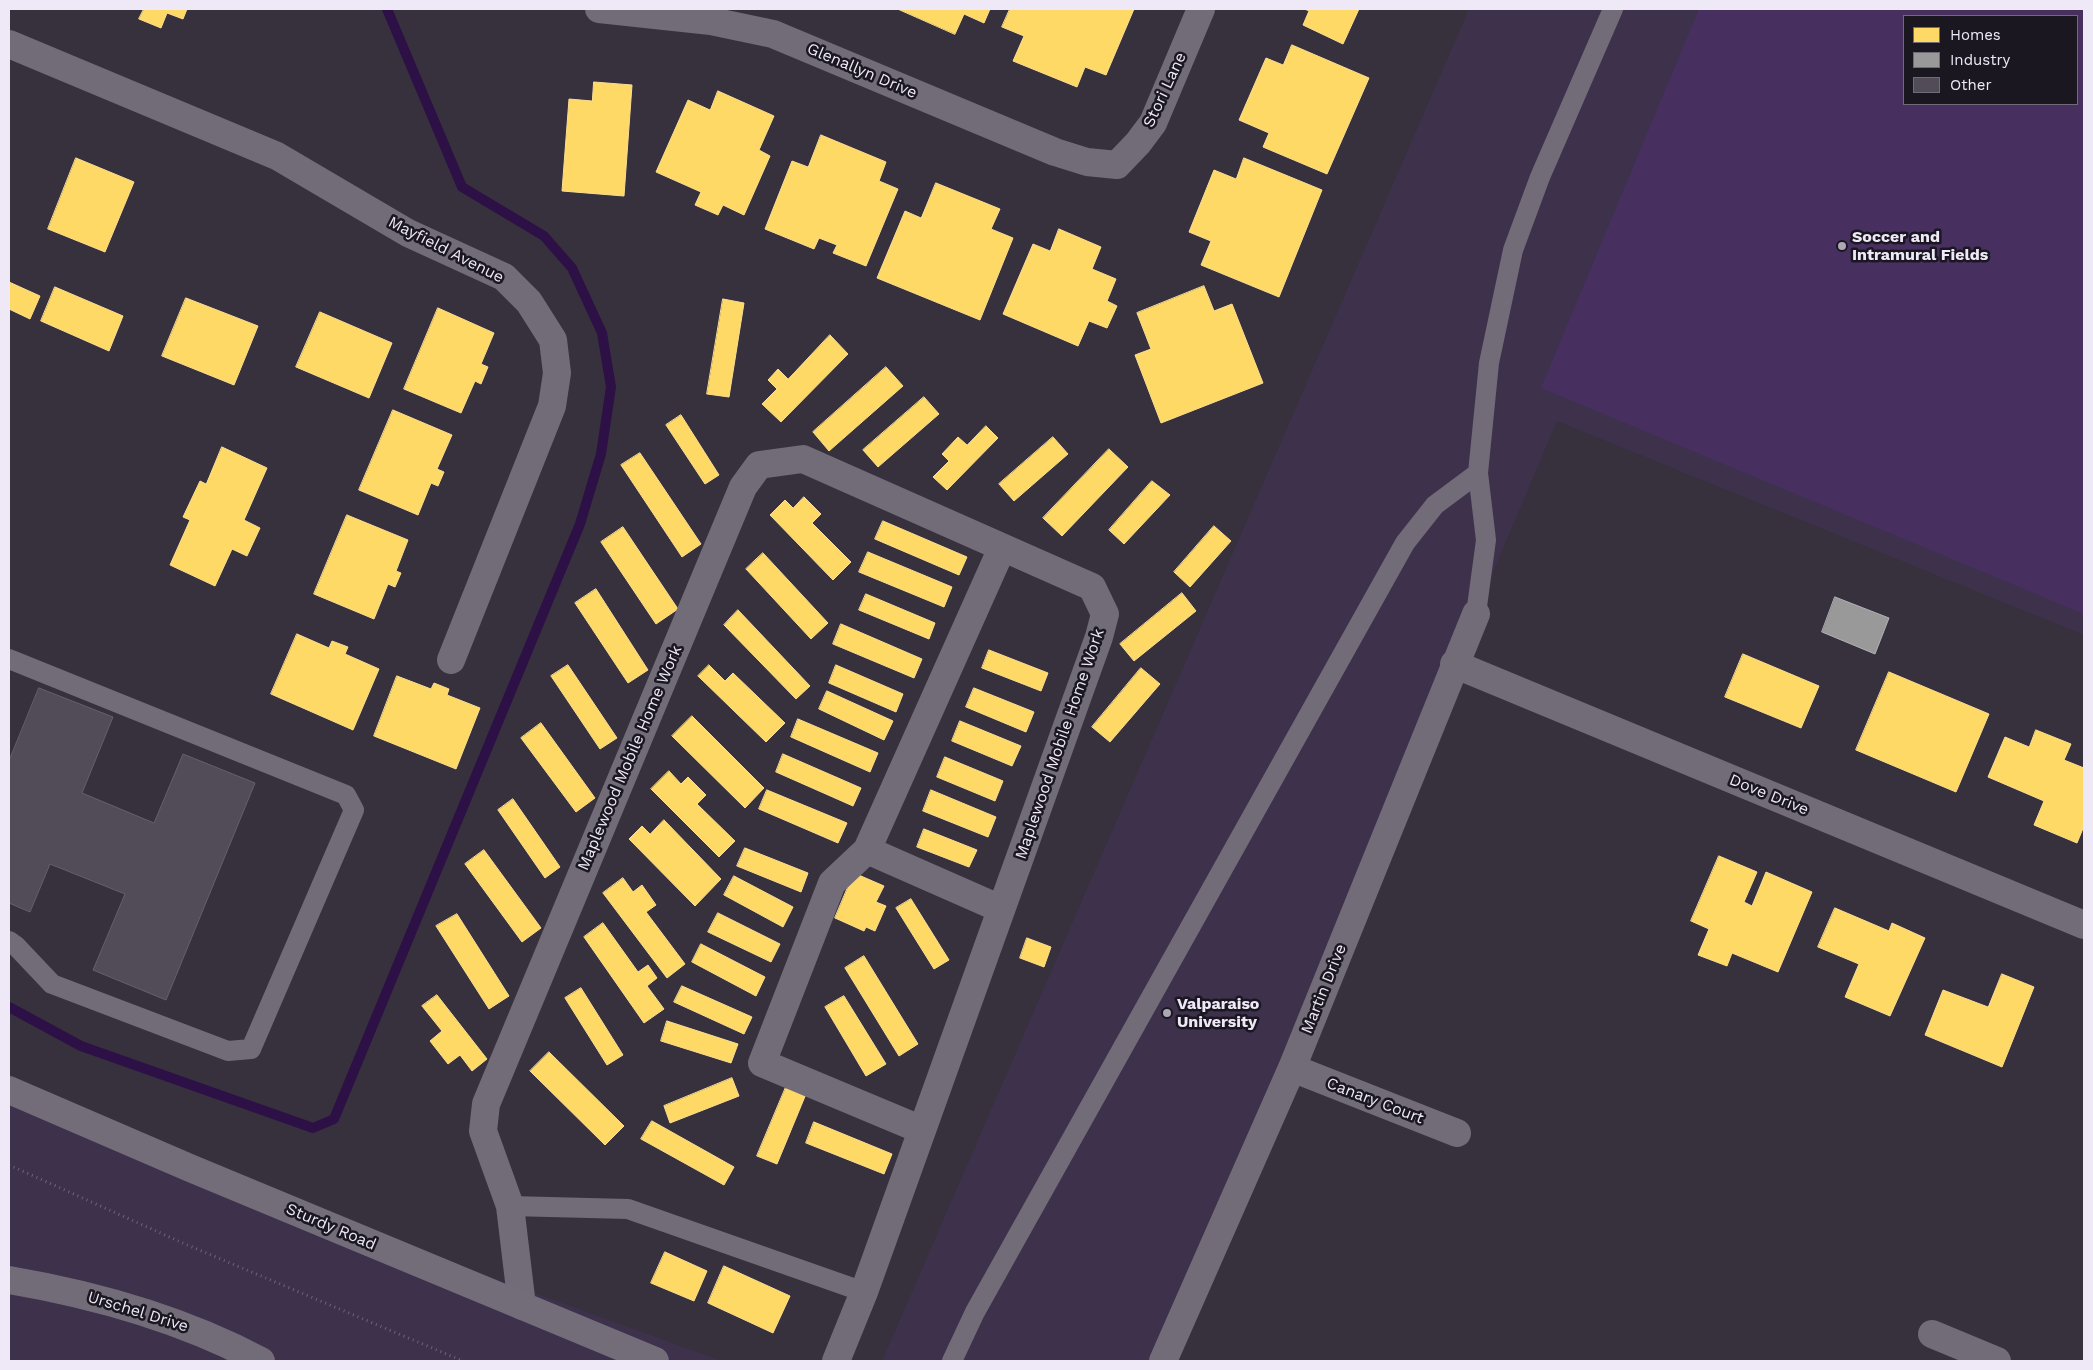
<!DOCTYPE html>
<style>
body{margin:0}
#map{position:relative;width:2093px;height:1370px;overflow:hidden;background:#37313e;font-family:"Work Sans",sans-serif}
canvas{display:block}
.frame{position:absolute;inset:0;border:10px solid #eee8f7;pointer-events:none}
.legend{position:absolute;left:1903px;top:15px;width:175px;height:90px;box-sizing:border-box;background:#1b1721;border:1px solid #6f6b77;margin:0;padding:6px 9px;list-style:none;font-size:15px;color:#eee8f7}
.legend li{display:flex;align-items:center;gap:10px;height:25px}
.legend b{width:25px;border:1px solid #6f6b77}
</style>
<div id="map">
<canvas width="2093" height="1370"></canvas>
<div class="frame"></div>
<ul class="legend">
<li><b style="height:14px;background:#ffd966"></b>Homes</li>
<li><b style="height:14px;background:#999"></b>Industry</li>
<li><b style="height:14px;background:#514c57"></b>Other</li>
</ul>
</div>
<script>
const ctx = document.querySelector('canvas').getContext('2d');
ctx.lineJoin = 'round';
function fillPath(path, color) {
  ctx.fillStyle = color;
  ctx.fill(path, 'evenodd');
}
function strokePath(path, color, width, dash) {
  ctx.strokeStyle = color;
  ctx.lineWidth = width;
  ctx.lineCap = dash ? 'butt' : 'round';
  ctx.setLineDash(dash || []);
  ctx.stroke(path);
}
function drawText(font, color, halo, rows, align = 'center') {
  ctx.font = font + ' "Work Sans",sans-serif';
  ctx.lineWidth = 5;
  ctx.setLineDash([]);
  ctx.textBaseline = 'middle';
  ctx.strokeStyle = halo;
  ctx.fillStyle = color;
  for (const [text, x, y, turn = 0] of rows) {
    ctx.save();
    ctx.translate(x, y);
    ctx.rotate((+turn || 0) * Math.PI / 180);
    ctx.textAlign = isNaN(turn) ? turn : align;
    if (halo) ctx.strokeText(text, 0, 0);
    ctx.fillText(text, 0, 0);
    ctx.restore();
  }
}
fillPath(new Path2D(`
 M1469 9H2084V635L1557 421 1454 664 1148 1361H882ZM1904 16H2077V104H1904Z
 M9 1090 190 1168 722 1361H9Z`), '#3d314c');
fillPath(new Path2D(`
 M1699 9H2084V614L1541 388ZM1904 16H2077V104H1904Z`), '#473060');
const homes = new Path2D(`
 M144 9H187L183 19 167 13 161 28 139 19Z
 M898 9H990L984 23 964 14 955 34Z
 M1010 9H1134L1106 75 1085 67 1077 87 1013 61 1024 36 1002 27Z
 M1304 9H1359L1343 44 1303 25 1309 11Z
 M1292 45 1369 78 1327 174 1263 147 1269 133 1239 120 1266 58 1283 65Z
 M594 82 632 85 624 196 562 191 569 99 592 101Z
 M718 91 774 116 759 150 770 156 744 215 723 205 718 215 695 205 701 192 656 172 688 100 710 110Z
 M821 135 886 162 879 181 898 189 866 266 833 253 837 245 819 238 814 249 765 229 792 161 808 167Z
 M76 158 134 182 105 252 48 229Z
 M1244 158 1322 190 1279 297 1201 265 1211 241 1189 232 1214 170 1236 179Z
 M936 183 1000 209 991 229 1013 238 980 320 877 278 905 211 921 218Z
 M1059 229 1101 247 1092 269 1116 279 1107 301 1117 306 1107 328 1089 321 1078 346 1003 314 1033 244 1050 251Z
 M9 282 40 296 30 319 9 309Z
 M1204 286 1214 311 1232 304 1263 383 1161 423 1135 355 1151 349 1137 313Z
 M55 287 123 316 109 351 41 321Z
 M186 298 258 326 234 385 162 356Z
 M723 299 744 303 729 397 707 394Z
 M438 308 494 333 481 364 488 367 481 384 475 381 461 413 404 389Z
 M320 312 392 343 369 398 296 367Z
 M830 335 848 354 781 422 762 404 777 389 768 380 778 369 788 379Z
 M886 367 903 386 829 451 813 432Z
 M924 397 939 414 878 467 863 450Z
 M393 410 452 435 437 469 444 472 438 486 431 483 418 515 359 490Z
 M681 415 719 475 705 484 666 425Z
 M986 426 998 438 947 490 933 477 949 461 942 454 958 437 967 445Z
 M1053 437 1068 454 1014 501 999 484Z
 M222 447 267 468 244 520 260 528 247 556 232 549 215 586 170 565 190 520 183 517 200 481 206 484Z
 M1109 449 1128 467 1062 536 1043 518Z
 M640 453 701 544 682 557 621 465Z
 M1152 481 1170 495 1124 544 1109 530Z
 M804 497 821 514 812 523 851 562 833 580 770 515 785 500 793 508Z
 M347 515 408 540 396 571 401 573 395 587 388 584 374 619 314 594Z
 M883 521 967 557 959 575 875 539Z
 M1214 526 1231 541 1190 587 1174 572Z
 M623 527 678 609 656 624 601 542Z
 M868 552 952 587 944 607 859 572Z
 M763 553 828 623 811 639 746 569Z
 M596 589 648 670 628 683 575 603Z
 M1182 593 1196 611 1134 661 1120 644Z
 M866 594 935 623 929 639 859 610Z
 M738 610 810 686 796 699 724 625Z
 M841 624 922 659 914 678 833 644Z
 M297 634 329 648 332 641 348 647 345 654 379 669 353 730 271 694Z
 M989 650 1048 673 1041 691 982 668Z
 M1743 654 1819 686 1801 728 1725 697Z
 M568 665 617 738 600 749 551 676Z
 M709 665 725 681 733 673 785 723 766 742 698 676Z
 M836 665 903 694 896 712 829 683Z
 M1141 668 1160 684 1110 742 1092 727Z
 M1889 672 1989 714 1956 792 1856 750Z
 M397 676 431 689 434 683 449 689 447 695 480 708 456 769 374 736Z
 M974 688 1034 712 1026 732 966 707Z
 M827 691 893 721 884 740 819 709Z
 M692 716 764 788 745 808 672 736Z
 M798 719 878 753 870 772 791 737Z
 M960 721 1021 746 1012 766 952 741Z
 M541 723 595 798 576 812 521 738Z
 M2036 730 2071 744 2064 760 2084 768V826L2077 843 2034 825 2044 801 1988 777 2005 737 2029 747Z
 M783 754 861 788 853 806 776 772Z
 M945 757 1003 781 995 801 937 777Z
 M669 771 681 784 688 777 706 795 697 804 735 841 719 857 651 789Z
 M767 790 847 823 838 843 759 809Z
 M931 790 996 817 988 837 923 811Z
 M513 799 560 867 545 878 498 810Z
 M664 820 721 879 695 906 629 839 642 826 650 834Z
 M924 829 977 850 969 867 917 847Z
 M745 848 808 873 801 892 737 866Z
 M484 850 541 928 522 942 465 864Z
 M1719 856 1757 872 1744 902 1752 906 1766 872 1812 892 1778 972 1732 953 1727 966 1698 955 1709 929 1691 921Z
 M854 873 884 886 876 902 886 906 875 931 866 927 864 931 835 918Z
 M734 876 793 907 783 927 724 895Z
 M623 878 633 892 642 885 656 905 646 912 685 964 667 978 603 893Z
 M911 899 949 960 934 969 896 908Z
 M1835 908 1889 931 1892 923 1925 938 1890 1016 1845 997 1859 964 1818 947Z
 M718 913 780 944 771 962 708 932Z
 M457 914 509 996 489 1009 436 926Z
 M603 923 638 972 648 965 657 978 647 986 664 1009 644 1023 584 937Z
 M1027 938 1051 947 1044 967 1020 958Z
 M701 944 765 977 756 996 692 962Z
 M864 956 918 1044 899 1056 845 968Z
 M2002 974 2034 987 2002 1067 1925 1035 1943 990 1988 1007Z
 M682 986 752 1017 744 1034 674 1002Z
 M581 988 623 1055 607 1065 565 998Z
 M437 995 487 1059 472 1071 460 1055 448 1064 430 1041 442 1031 422 1006Z
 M844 996 886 1064 866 1076 825 1007Z
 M667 1021 738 1044 731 1063 661 1041Z
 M549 1052 624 1126 605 1145 530 1071Z
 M732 1078 739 1096 670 1123 664 1106Z
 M786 1087 806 1094 777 1164 757 1156Z
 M652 1121 734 1167 724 1185 641 1139Z
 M814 1122 892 1154 884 1174 806 1143Z
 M665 1252 707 1271 694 1301 651 1283Z
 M724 1266 790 1296 773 1333 708 1303Z`);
fillPath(homes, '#ffd966');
strokePath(homes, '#fade92', 1);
const industry = new Path2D(`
 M1835 597 1889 618 1875 654 1822 632Z`);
fillPath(industry, '#999');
strokePath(industry, '#b2b1b5', 1);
strokePath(new Path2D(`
 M9 1007 81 1046 313 1128 334 1119 580 524 601 454 611 387 602 333 572 268 544 236 462 187 387 9`), '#2d1146', 10);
const building = new Path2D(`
 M39 688 113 717 82 793 154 823 183 754 255 783 166 1000 93 970 125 894 50 864 30 912 9 903V761Z`);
fillPath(building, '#514c57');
strokePath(building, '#65606b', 1);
strokePath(new Path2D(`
 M9 1165 185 1244 463 1361`), '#6c6771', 3, [1, 4]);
strokePath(new Path2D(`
 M1476 614 1486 540 1478 473 1489 363 1513 250 1540 177 1613 9
 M9 659 346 795 354 810 251 1049 228 1051 52 984 16 946 9 941
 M510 1206 628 1209 864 1292
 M952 1361 975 1312 1405 543 1435 505 1478 473`), '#726c78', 20);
strokePath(new Path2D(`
 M599 9 711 21 773 34 1055 152 1087 162 1117 165 1138 143 1153 123 1201 9
 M9 44 277 156 408 233 504 277 529 302 553 340 557 373 552 406 451 660
 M1454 664 2084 925
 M867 850 1001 909
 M1292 1068 1457 1133
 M922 1130 762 1063 832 883 867 850 1002 548
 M9 1280C97 1295 182 1319 261 1361
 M522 1306 510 1206 483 1131 486 1104 743 487 759 465 803 459 1092 587 1105 614 1099 637 864 1292 836 1361
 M1932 1334 1997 1361
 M1163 1361 1292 1068 1476 614`), '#726c78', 28);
strokePath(new Path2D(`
 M9 1090 190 1168 655 1361`), '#736d7a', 28);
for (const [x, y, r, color] of [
 [1842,246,5,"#aea8b6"],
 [1167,1013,5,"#aea8b6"]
]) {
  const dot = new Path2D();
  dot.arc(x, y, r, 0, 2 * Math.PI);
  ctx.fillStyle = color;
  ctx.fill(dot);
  strokePath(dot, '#1b1721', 2);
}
drawText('16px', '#eee8f7', '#1b1721', [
 ["Glenallyn Drive",862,71,23],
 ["Stori Lane",1165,90,-65],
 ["Mayfield Avenue",446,250,27],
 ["Maplewood Mobile Home Work",1060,744,-71],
 ["Maplewood Mobile Home Work",630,758,-67],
 ["Dove Drive",1769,795,22],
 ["Martin Drive",1324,989,-68],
 ["Canary Court",1375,1101,21],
 ["Sturdy Road",331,1227,23],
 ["Urschel Drive",138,1312,17]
]);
drawText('bold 16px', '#eee8f7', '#1b1721', [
 ["Soccer and",1852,237],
 ["Intramural Fields",1852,255],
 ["Valparaiso",1177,1004],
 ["University",1177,1022]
], 'left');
</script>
